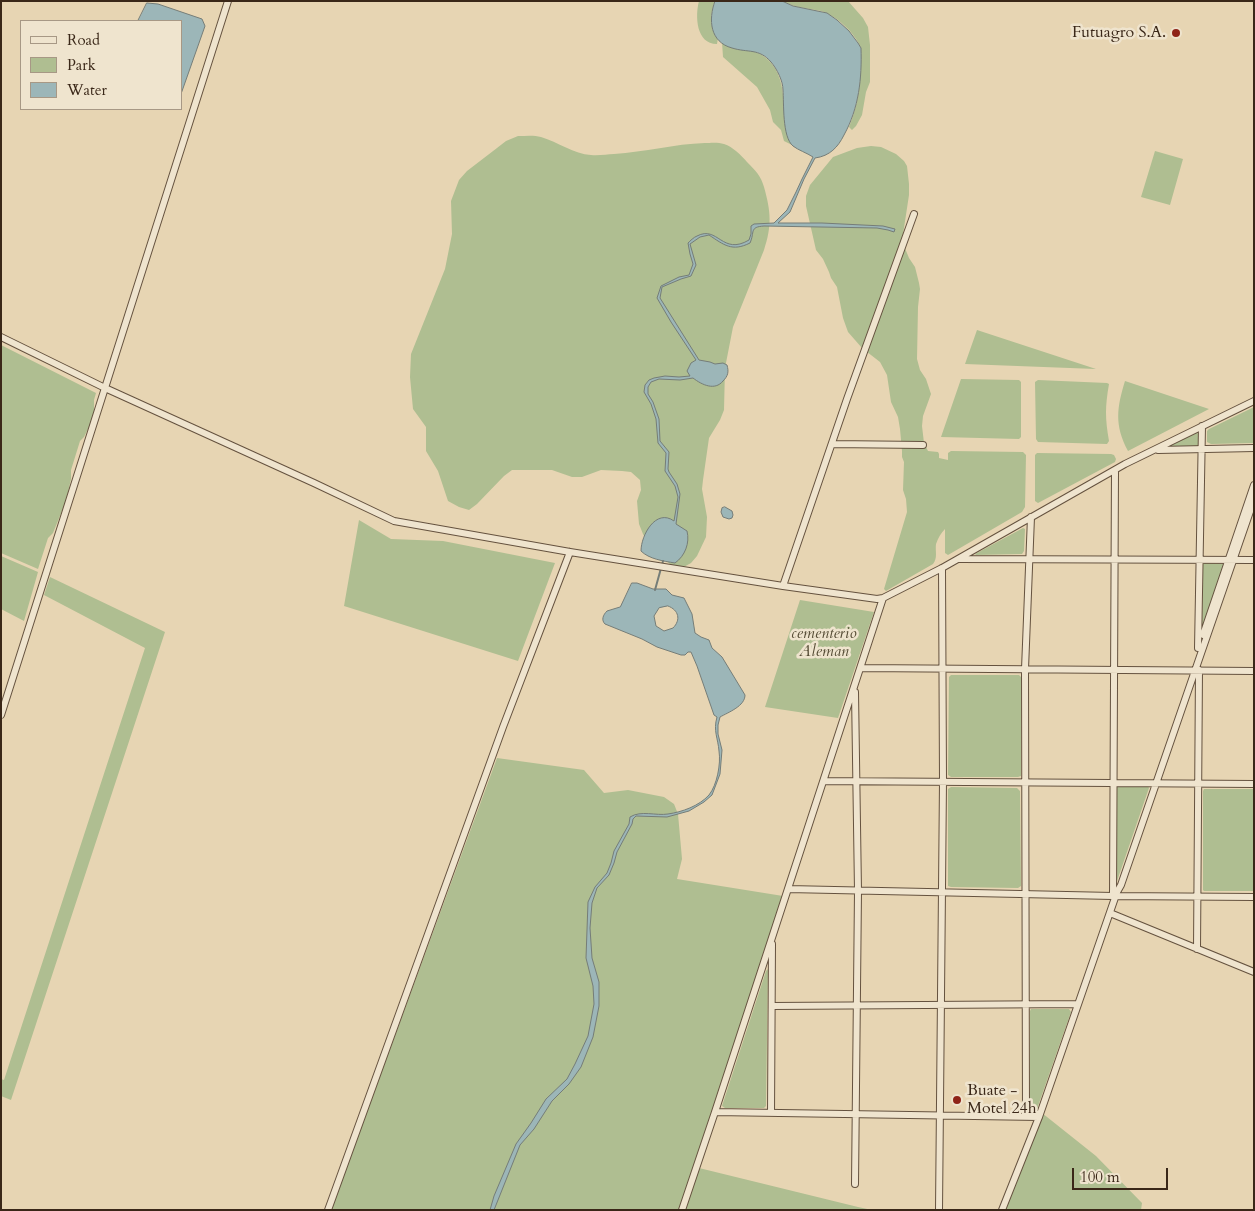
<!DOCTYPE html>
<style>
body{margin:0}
#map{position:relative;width:1255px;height:1211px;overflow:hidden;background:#e7d5b3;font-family:Cardo,serif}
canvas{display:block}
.frame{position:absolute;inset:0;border:2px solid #3a2718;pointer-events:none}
.legend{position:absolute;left:20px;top:20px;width:162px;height:90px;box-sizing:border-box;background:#efe4ce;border:1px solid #a79885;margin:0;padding:6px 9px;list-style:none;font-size:15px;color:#3a2718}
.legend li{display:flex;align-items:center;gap:10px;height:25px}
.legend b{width:25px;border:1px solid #a79885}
.scale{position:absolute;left:1072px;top:1168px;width:96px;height:22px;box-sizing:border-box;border:2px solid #3a2718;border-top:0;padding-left:6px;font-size:15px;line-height:18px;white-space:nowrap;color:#3a2718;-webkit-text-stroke:4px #efe4ce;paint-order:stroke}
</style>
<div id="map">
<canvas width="1255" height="1211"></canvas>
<div class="frame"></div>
<ul class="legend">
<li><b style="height:6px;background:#efe4ce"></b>Road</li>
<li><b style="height:14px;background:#afbe91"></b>Park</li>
<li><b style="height:14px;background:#9cb6b8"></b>Water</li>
</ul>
<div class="scale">100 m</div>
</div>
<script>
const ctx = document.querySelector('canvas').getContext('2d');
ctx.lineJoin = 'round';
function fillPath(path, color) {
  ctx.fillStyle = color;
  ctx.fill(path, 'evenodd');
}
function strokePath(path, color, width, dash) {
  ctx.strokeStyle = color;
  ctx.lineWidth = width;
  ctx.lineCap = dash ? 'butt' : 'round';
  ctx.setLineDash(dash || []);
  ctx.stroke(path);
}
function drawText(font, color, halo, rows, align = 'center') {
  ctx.font = font + ' Cardo,serif';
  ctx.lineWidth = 5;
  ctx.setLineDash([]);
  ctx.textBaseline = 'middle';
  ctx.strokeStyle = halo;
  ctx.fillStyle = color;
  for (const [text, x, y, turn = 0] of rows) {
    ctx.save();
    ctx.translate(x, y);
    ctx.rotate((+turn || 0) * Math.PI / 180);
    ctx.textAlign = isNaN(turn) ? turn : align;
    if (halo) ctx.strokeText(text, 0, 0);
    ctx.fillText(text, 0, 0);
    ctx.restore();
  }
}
fillPath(new Path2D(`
 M699 1H715C710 14 709 28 718 38L717 44C696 44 695 16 699 1Z
 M782 1H848L863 18 868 27 870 45V82L866 92 862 115 856 126 852 130 849 127C860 101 861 75 861 48 854 32 837 16 821 11 807 8 795 8 782 1Z
 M722 42C735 52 750 47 762 55 793 75 778 116 792 145L784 141 781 130 773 122 770 110 757 87 723 57Z
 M518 136C526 136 534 135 541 137 558 142 574 154 591 155 599 156 607 154 614 154 645 152 674 144 705 143 710 143 718 142 724 144 733 147 741 155 747 162 756 171 761 176 764 187 771 212 772 226 764 250L733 327 725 368 724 410 720 420 709 438 703 480 702 489 707 517 706 537 697 556 691 563 682 568 671 565 664 559 648 543 643 534 639 524 637 501 641 490 640 480 631 472 622 471 601 470 582 477H572L552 470H512L504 476 477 504 469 510 459 507 448 501 438 471 426 451V427L413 409 410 377 411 354 445 269 452 234 451 201 459 180 467 171 497 148 506 141Z
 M871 146 881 147 896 154 904 161 907 166 909 184V195L902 241 909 258 915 267 919 283 920 289 918 307 917 359 920 370 926 379 931 394 923 416 922 426 924 443 928 451 938 452 939 454V458L948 460V453L951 451 1023 452 1026 455 1025 507 1022 512 948 555 945 553V529C941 533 938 538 936 544 935 551 938 558 933 564L886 591 884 589 907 512 906 499 903 490 904 462 902 457V451L900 429 898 417 891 402 887 375 880 362 862 348 848 332 843 318 837 287 831 278 829 272 823 259 816 250 806 206V196L810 185 833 157 857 148Z
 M1155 151 1183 159 1170 205 1141 197Z
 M977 330 1096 369 965 364Z
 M1 345 96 393 94 400V417L84 437 80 441 71 470V479L66 501 53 533 48 538 38 569 1 553Z
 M961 379 1019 380 1021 382V437L1019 439 941 437Z
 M1038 380 1107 383 1109 384C1105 407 1105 418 1109 441L1107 444 1038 442 1036 439 1035 382Z
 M1125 381 1209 409 1128 451C1114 425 1117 407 1125 381Z
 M1254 407V443L1211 444 1207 442V431L1209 429Z
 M1197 433 1199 434 1198 446H1169Z
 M1037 453 1111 454 1114 455 1116 459 1115 462 1038 503 1035 501V455Z
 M359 520 391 539 443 541 555 563 518 661 344 606Z
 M1023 528 1025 529 1024 551 1022 554 976 555 975 554Z
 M1 556 38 572 24 621 1 609Z
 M1205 563 1224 564 1202 629 1203 564Z
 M50 577 165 632 11 1100 1 1096V1079L4 1080 145 648 44 595Z
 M800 600 874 612 838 718 765 707Z
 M951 675H1019L1021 677V776L1018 777H951L948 775 949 677Z
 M497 758 584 770 604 793 628 790 664 797 674 804 678 814 682 859 677 879 783 896 680 1210H331Z
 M1118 786H1148L1149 788 1116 884V787Z
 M951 787 1017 788 1020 791 1021 886 1018 888 951 887 948 886V789Z
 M1204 789H1254V891H1204L1203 890V791Z
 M768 969 766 1106 764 1108H725L722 1106 766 971Z
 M1031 1009H1069L1071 1012 1037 1109 1035 1112H1032L1030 1111V1011Z
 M1042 1113 1096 1156 1142 1203 1141 1210H1005Z
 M699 1168 858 1207 872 1210H684Z`), '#afbe91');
const water = new Path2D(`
 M715 1H782L793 6 827 13 837 20 849 31 858 43 861 48C862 78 859 108 844 135 838 147 830 156 815 158L804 179 790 212 778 223H822L883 226 895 229 894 232 888 230 877 228 764 226C749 227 755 232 750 243 732 252 724 245 709 235L700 237 690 244 696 265 691 276 681 279 662 287 660 298 699 360 710 362 715 364 723 363 727 365C729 372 728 376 723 381 715 391 702 385 693 378L680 380 659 379 651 382 648 387V394L653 402 659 419 660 441 669 452 668 469 669 472 677 484 680 494 676 524 687 531C690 543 685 556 675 563 663 561 649 559 641 551 641 535 656 508 674 521L678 497 675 486 665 471 666 453 658 443 656 419 651 404 644 392 645 385 649 380 654 378 665 376 679 377 690 376 687 371 691 363 696 360 671 322 657 298 661 286 679 277 689 275 693 264 690 254 688 243C690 241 694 237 697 236 718 225 722 256 749 240L751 234V226L754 224 774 223 787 210 796 192 802 179 813 157C807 153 798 150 793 146 782 137 784 103 783 90 783 81 777 69 771 62 759 48 748 53 732 48 710 42 708 20 715 1Z
 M147 3 158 4 202 19 205 26 181 94V21H138Z
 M725 507 732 511 733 515 732 518 729 519 723 517 721 512 722 508Z
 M632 583H637L653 589H666L672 595 684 598 692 614 695 633 701 637 709 640 712 648 722 657 745 695C745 706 729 712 720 717L718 725V734L722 750 720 774 712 795 704 802 689 811 667 817 636 816 633 819 632 824 617 852 614 863 609 875 597 888 592 903 590 928 592 958 599 982V1006L593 1037 581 1067 569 1084 552 1101 534 1129 520 1145 494 1210H490L494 1196 516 1144 531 1123 546 1099 567 1079 575 1064 588 1036 594 1004 593 986 586 958 588 902 595 887 607 873 611 863 614 851 629 824 630 817C641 810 656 816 668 814 682 812 699 806 709 795 717 785 721 764 719 751 718 738 713 731 717 717L714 715 697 666 691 652H688L685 655H681L657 647 642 639 605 624C601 620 603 615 607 611L620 607ZM668 606C679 610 681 620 673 628L664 631 656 626 654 616 659 608Z`);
fillPath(water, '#9cb6b8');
strokePath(water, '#757d78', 1);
strokePath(new Path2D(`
 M655 590 663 561`), '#757d78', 2);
const street = new Path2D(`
 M1 337 105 388 314 483 394 521 570 552 783 586 877 599 883 598 942 568 1125 464 1254 401
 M832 444 923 445
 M1158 450 1254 448
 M960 559 1254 560
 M783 586 847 399 914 214
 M1203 635 1254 485
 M1198 648 1202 426
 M861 668 1254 671
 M855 692 858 891 855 1184
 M1 715 228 1
 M824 781 1254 784
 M788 889 1113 896 1254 897
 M1113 896 1115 470
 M1110 913 1254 972
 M1197 949 1199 670
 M772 1006 1078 1004
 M715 1112 1039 1117
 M771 1113 772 944
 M1026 1117 1025 669 1031 517
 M328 1210 503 727 570 552
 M682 1210 715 1112 883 598
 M939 1210 943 781 942 568
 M1002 1210 1039 1117 1117 892 1121 885 1254 500`);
strokePath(street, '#65523f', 8);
strokePath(street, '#efe4ce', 6);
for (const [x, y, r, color] of [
 [1176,33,5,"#8f2418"],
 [957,1100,5,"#8f2418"]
]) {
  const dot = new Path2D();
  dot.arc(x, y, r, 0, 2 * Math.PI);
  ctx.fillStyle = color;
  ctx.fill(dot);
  strokePath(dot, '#efe4ce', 2);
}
drawText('16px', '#3a2718', '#efe4ce', [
 ["Futuagro S.A.",1166,33],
 ["Buate -",967,1091,"left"],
 ["Motel 24h",967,1109,"left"]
], 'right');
drawText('italic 16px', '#574d36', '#efe4ce', [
 ["cementerio",824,634],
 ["Aleman",824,652]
]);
</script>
